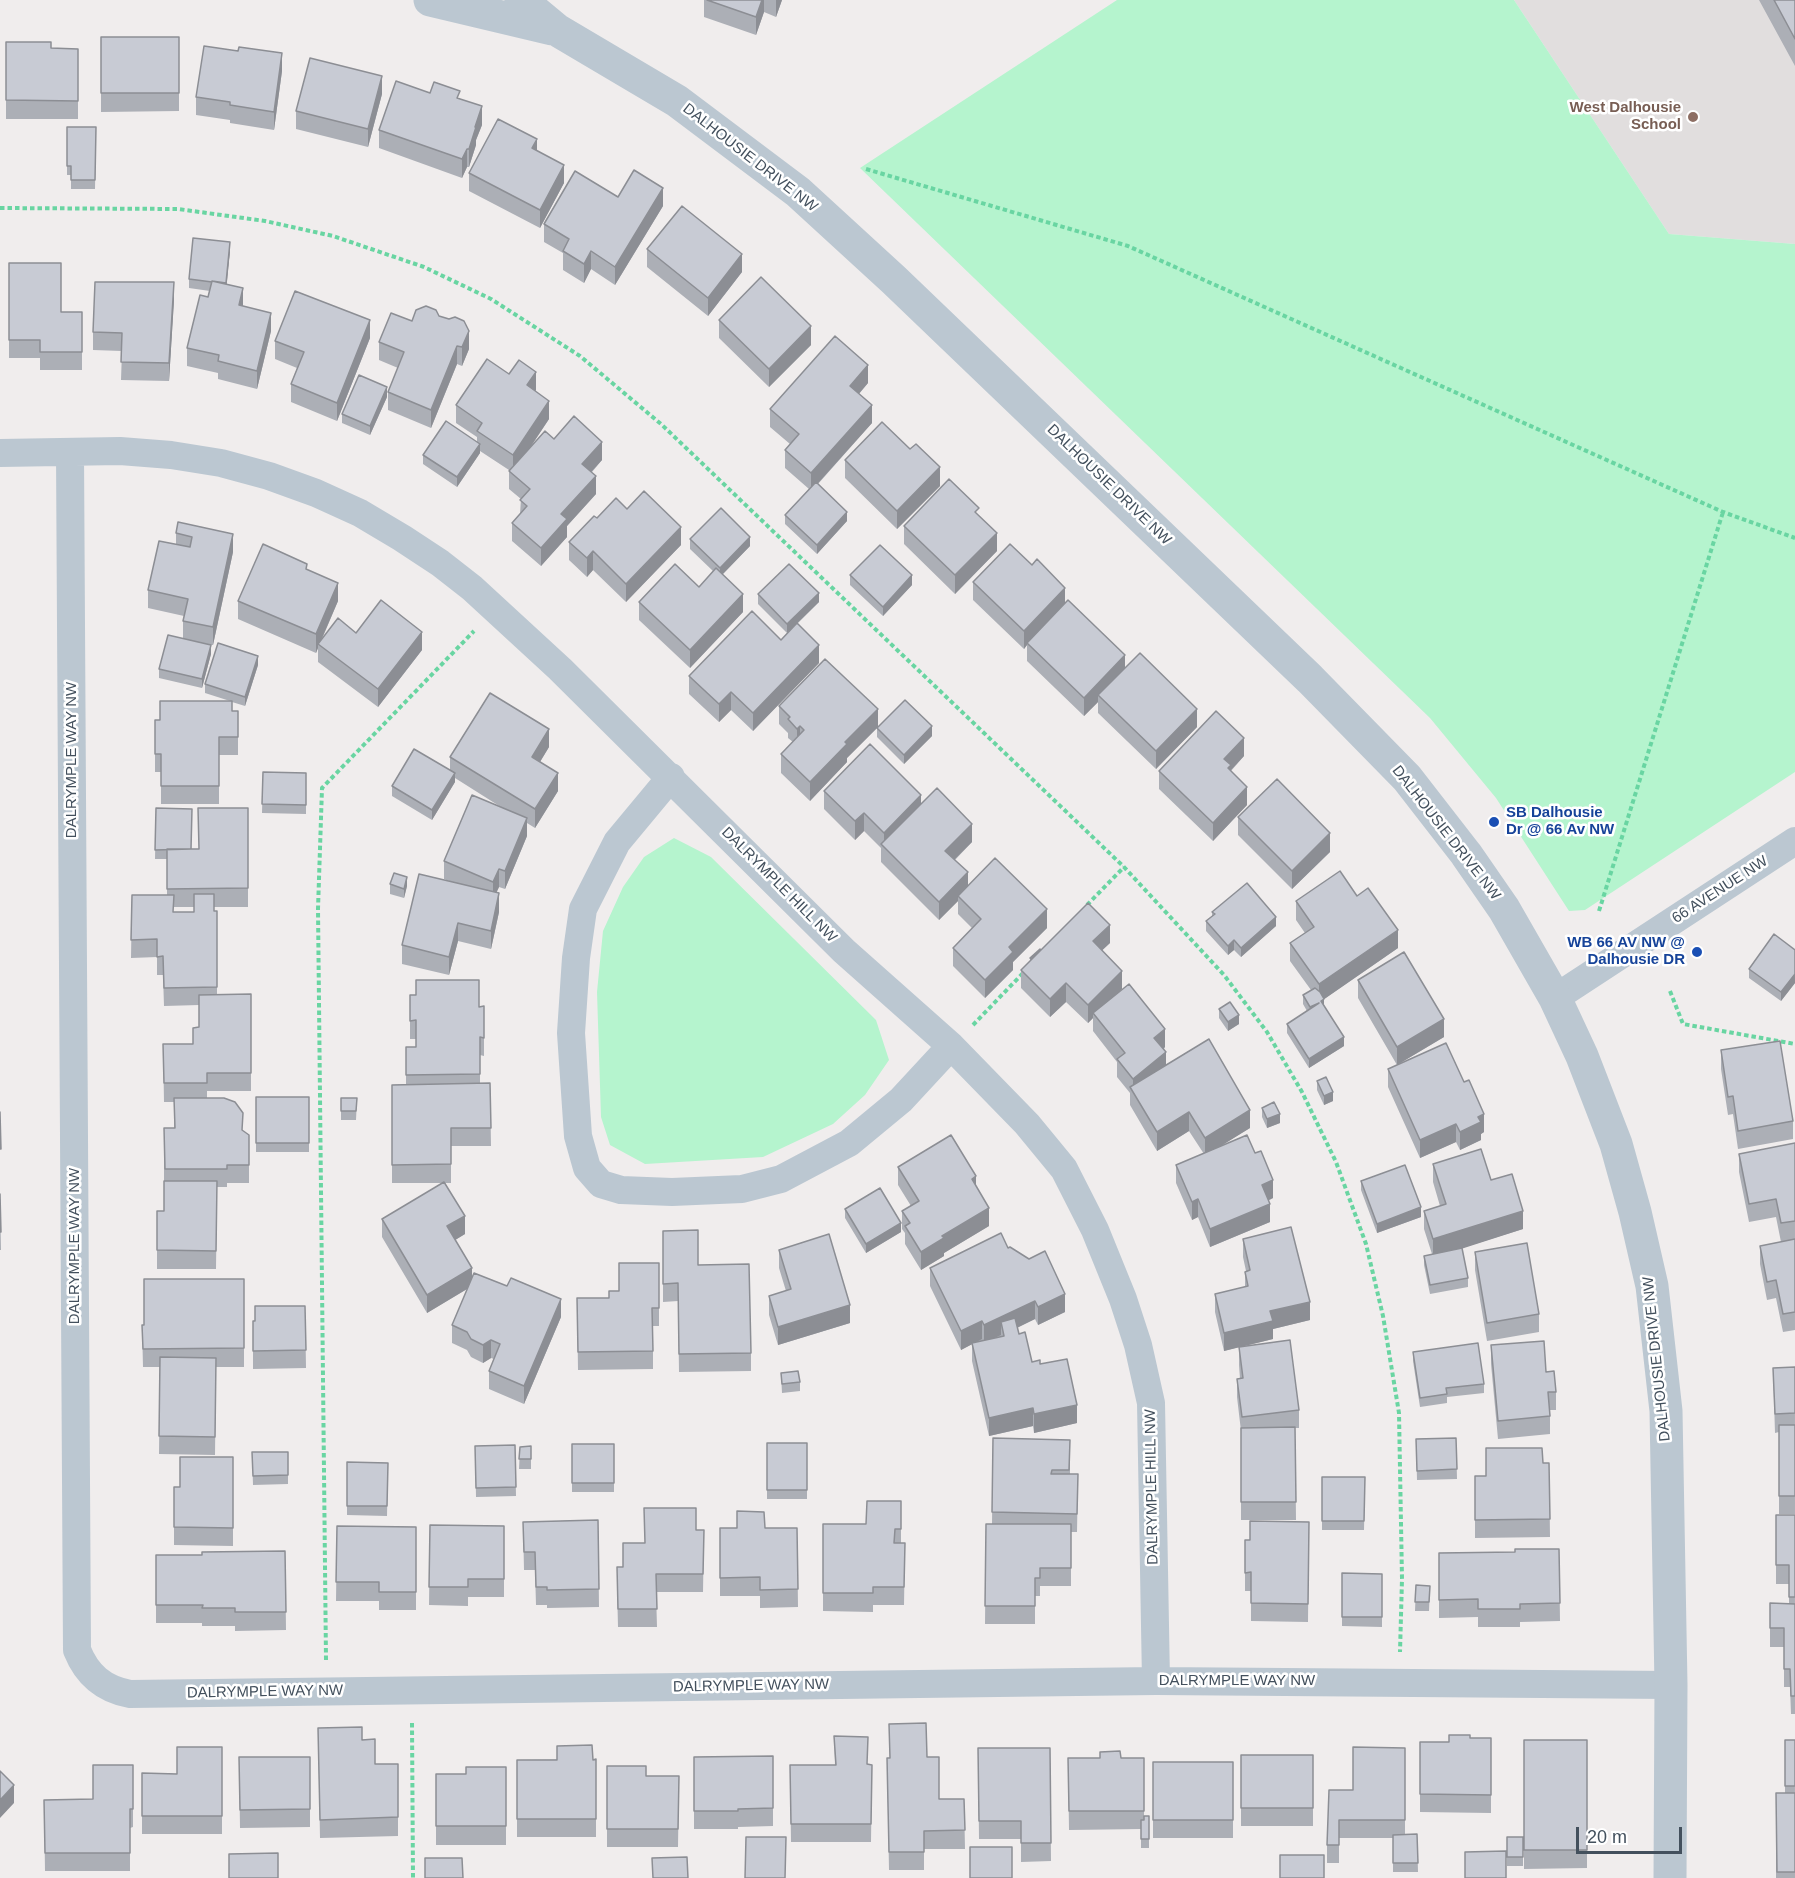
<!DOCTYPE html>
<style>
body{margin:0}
#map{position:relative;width:1795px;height:1878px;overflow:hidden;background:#f0eded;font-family:Helvetica,sans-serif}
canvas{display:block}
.scale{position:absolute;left:1576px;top:1827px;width:106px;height:27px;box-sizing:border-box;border:3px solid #43505d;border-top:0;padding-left:8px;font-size:18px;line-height:21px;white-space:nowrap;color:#43505d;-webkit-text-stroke:4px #fff;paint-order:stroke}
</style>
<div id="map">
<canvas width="1795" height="1878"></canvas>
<div class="scale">20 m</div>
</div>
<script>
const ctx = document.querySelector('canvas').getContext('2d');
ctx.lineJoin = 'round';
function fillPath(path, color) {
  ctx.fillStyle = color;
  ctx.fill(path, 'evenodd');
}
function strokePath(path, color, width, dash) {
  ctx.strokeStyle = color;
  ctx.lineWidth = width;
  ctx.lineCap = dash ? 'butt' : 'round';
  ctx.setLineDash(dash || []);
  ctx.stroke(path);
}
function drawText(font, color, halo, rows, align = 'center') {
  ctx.font = font + ' Helvetica,sans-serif';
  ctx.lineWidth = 5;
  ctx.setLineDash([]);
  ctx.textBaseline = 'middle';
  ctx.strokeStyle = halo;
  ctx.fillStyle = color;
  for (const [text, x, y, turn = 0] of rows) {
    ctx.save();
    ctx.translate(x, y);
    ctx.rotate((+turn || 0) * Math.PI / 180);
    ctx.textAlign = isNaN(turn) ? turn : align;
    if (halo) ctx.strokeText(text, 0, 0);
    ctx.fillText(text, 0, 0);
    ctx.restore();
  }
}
fillPath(new Path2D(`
 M1514 0H1795V244L1669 234Z`), '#e1dede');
fillPath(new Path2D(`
 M1117 0H1514L1669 234 1795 244V772L1585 910 1569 911 1496 798 1430 718 860 168Z
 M674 838 711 857 876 1020 889 1060 865 1095 833 1124 763 1157 645 1164 610 1145 601 1117 597 992 603 931 623 887 644 857Z`), '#b5f4ce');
strokePath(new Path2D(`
 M866 169 1128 246 1723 512 1795 538
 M0 208 178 209 265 221 333 236 424 267 491 299 580 356 661 424 1124 867 1224 975 1267 1032 1302 1092 1336 1162 1366 1244 1383 1316 1399 1413 1402 1579 1400 1652
 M1087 905 1124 867
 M1599 911 1723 512
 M1670 991 1683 1024 1795 1044
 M973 1025 1024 972
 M326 1660 318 909 322 788 474 631
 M412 1723 413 1878`), '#69d5a2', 4, [4.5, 3]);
strokePath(new Path2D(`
 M0 453 120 451 171 455 221 463 269 476 316 493 360 513 402 538 440 563 472 588 560 669 844 951 951 1046 1027 1124 1064 1169 1095 1230 1123 1299 1138 1345 1151 1403 1156 1681
 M70 453 77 1650C87 1675 103 1689 130 1694L1156 1681 1671 1685
 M671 777 617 842 583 909 576 958 571 1033 578 1136 587 1168 601 1184 621 1190 672 1192 742 1189 781 1179 849 1143 901 1100 951 1046
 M1555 998 1795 841`), '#bbc7d1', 28);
strokePath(new Path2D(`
 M430 0 552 29
 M521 0 557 30 677 101 798 192 894 280 1310 679 1407 778 1466 854 1504 909 1555 998 1582 1056 1616 1144 1635 1212 1652 1286 1666 1411 1671 1685 1670 1878`), '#bbc7d1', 33);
fillPath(new Path2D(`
 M704 0H782L776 17 764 12 756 35 704 17Z
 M1759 0H1795V66Z
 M101 37H179V111L101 112Z
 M6 42 51 48 78 49V119H6Z
 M282 71 274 130 230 123V120L196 115V97Z
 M430 93 460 99 482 125 476 140V145L469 167H467L462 178 379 148V130Z
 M382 94 368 147 296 129V111Z
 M67 127H96L95 189H71V175H67Z
 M537 151 564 183 540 228 469 191V173Z
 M618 197 663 206 615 285 591 269 584 283 563 270V253L544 242V224Z
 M647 249 742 272 708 316 647 267Z
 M230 251 226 284 243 306 271 331 257 389 218 379V373L187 366V348L208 297 210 291 189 288V279Z
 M9 263 61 312H82V370H40V358H9Z
 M174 300 169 381 121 380 122 351 93 350V332Z
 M439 316 469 349 462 366 457 364 431 428 388 410V392L398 368 379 360V342L412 321Z
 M719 320 811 345 769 387 719 338Z
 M370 338 337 421 291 402V384L297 368 275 359V341Z
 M509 374 536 390 535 391 549 419 532 445 554 439 602 460 592 472 596 494 567 526V537L541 566 512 541V523L520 514 521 499 509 489V470L480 451V453L457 487 423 464V455L477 442V437L456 423V405Z
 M868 383 859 394 872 423 818 484 847 521 817 554 785 524V515L809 489 785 468V450L790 444 770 427V409Z
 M387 397 370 435 342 423V414Z
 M845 460 940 486 897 529 845 478Z
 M627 509 681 545 626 602 593 570 587 577 569 560V542L597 518Z
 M979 516 997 551 955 594 904 544V526Z
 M178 522 233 552 213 645H211V654L202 688 159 678V669L183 638V621L184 616 148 608V590L176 544V533Z
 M690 539 750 546 722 575 743 612 690 668 639 620V602L699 587 713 571 690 549Z
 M307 569 338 601 322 639 356 633 422 650 378 707 318 662V648L316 653 238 619V601Z
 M850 575 912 585 883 616 850 585Z
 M973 582 1065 603 1125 667 1197 727 1156 769 1098 713V702L1084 716 1027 661V645L1024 649 973 600Z
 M758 594 819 602 797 624 819 663 753 731 731 710 719 722 689 694V676L781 640 787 633 758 604Z
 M258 665 245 706 232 702V711H238V755H219V804H161V772H155V720H160L230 701 205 693V684Z
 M779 706 878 727 847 758V762L810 801 781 773V754L793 742 788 738V733L779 724Z
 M877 728 932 736 904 764 877 737Z
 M549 747 540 762 558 791 535 828 527 823V836L505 889 499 887 496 893 499 912 491 949 458 941 449 975 402 964V945L449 881 444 879V861L504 809 455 778V782L432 820 392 796V786L450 770V757Z
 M1244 756 1231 771 1247 805 1213 841 1159 789V771Z
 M263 772 306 773V814L262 813Z
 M824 791 921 804 972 842 955 860 968 885 1047 928 1013 962V970L985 998 953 966V948L972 928 958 914V901L939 920 881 862V848L864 831 855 840 824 809Z
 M156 808 191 849H199L248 808V907H214V911H217V994L251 1073V1091H207V1098L243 1131 249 1135V1183H227V1187H217L216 1269H157V1211H164V1128H174V1102H164L163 1044H193L199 1027V1005L164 1006 163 975H157V957L131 958 132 895H167V859H155ZM173 907H194V912H173Z
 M1238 817 1330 852 1292 889 1238 835Z
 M390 884 407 886 404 898 390 894Z
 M1296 901 1398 948 1324 999V1005L1344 1046 1309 1068 1287 1033V1024L1307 1011 1303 1004V995L1311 990 1290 961V943L1305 933 1296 920Z
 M1212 912 1276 926 1241 957 1234 950 1228 955 1206 931V921L1212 916Z
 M1110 943 1102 950 1122 989 1117 994 1165 1047 1164 1049 1166 1065 1250 1128 1218 1147 1273 1198 1268 1201 1270 1222 1210 1247 1198 1217 1192 1220 1176 1183V1165L1204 1154 1189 1131 1157 1151 1130 1105V1093L1117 1077V1062L1093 1031V1018L1088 1023 1066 1002 1050 1017 1021 988V970L1030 961V958L1041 950Z
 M1795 950V983L1781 1001 1749 978V969Z
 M1358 980 1444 1037 1397 1065 1358 998Z
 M410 995 479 1007 484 1038V1056L480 1055V1083H490L491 1146H451V1183H445L465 1234 455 1240 472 1277 561 1317 524 1404 489 1389V1371L494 1359 491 1358 483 1363 471 1357 467 1350 452 1343V1325L467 1289 427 1313 382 1237V1219L444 1183H392V1085L406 1084V1047H416V1039H410Z
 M1219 1009 1239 1024 1228 1031 1219 1018Z
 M1721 1050 1793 1121V1139L1738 1149 1733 1114 1728 1115 1721 1069Z
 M1388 1069 1484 1132 1481 1134V1140L1460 1150 1456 1142 1420 1158 1388 1087Z
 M1317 1081 1333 1101 1324 1105 1317 1090Z
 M256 1097H309V1152H256Z
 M341 1098H357L356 1120H341Z
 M1262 1108 1280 1123 1267 1128 1262 1117Z
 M1795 1143V1239L1781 1242 1776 1217 1749 1222 1739 1172V1154Z
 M1433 1164 1491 1180 1523 1229 1462 1248 1468 1278V1287L1430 1294 1424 1265V1256L1432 1254 1424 1229V1211L1440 1206 1433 1182Z
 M898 1167 976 1186 989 1226 944 1253V1256L921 1270 905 1244V1233L902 1229V1211L911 1206 898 1185Z
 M1361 1181 1421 1217 1377 1233 1361 1190Z
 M0 1194 1 1250H0Z
 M845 1209 901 1232 866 1253 845 1218Z
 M663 1231 698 1265 751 1353V1371L679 1372 678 1301 663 1302Z
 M1243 1239 1310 1320 1273 1329V1339L1245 1346 1299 1410V1428H1295L1296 1520H1241V1431L1237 1397V1379H1240L1239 1365V1347L1224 1351 1215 1312V1294L1245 1287V1272L1246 1271 1243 1257Z
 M1795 1239V1330L1783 1332 1776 1298 1767 1300 1760 1264V1246Z
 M1008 1248 1065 1312 1038 1325 1035 1319 1017 1328 1019 1334 1032 1362 1040 1364 1077 1423 1034 1433 1033 1426 989 1436 972 1361V1344L961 1350 930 1286V1268Z
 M779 1250 850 1323 778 1345 769 1315V1296L786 1291 779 1268Z
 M1475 1252 1539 1314V1332L1487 1341 1475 1270Z
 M659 1263V1326H653V1369L578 1370 577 1298H609Z
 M244 1279V1367H216L215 1455 159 1454 160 1367H143L142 1325H144Z
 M305 1306 306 1368 253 1369V1321Z
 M1491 1345 1546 1372 1556 1392V1410H1550V1434L1498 1439 1491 1364Z
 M1413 1352 1484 1384V1393L1447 1397V1403L1420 1407 1413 1361Z
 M1795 1367V1514H1779V1432L1775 1433 1773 1368Z
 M781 1373 800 1382V1391L782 1393Z
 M993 1438 1070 1440V1474H1078L1077 1532H1071V1586H1040V1596H1035V1624H985L986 1524H992Z
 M1456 1438 1457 1479 1417 1480 1416 1439Z
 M767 1443H807V1499H767Z
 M572 1444H614V1492H572Z
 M515 1445 516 1496 476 1497 475 1446Z
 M531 1446V1469H519L520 1447Z
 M252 1452H288V1484L253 1485Z
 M233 1457V1546L174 1545V1487H180Z
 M347 1462 388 1463 387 1516 347 1515Z
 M1549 1463 1550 1537 1475 1538V1476H1486Z
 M1322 1477H1365L1364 1530H1322Z
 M901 1501V1543H905L904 1605H873V1612L823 1611V1524H866Z
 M1776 1515H1795V1714H1791L1790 1687H1784V1647H1770V1603L1789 1604V1584H1776Z
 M598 1520 599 1607 547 1608V1605H536L535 1570H524L523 1522Z
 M1309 1522 1308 1622 1251 1621V1591H1245V1573Z
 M430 1525 504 1526V1597H468V1606L429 1605Z
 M337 1526 416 1527V1610H379V1601H336Z
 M720 1528H797L798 1607 760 1608V1596H720Z
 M696 1530H704L703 1592H656L657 1627H618L617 1585 623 1567 644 1543Z
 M1559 1549 1560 1621 1520 1622V1627H1478V1617L1439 1618V1553L1515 1552Z
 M285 1551 286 1630 235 1631V1626H202V1623H156V1555H202Z
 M1342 1573 1382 1574V1627L1342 1626Z
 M1416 1585 1430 1586 1429 1611H1415Z
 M318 1728 362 1740 375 1764H398V1836L320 1838Z
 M834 1736 868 1764 872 1765 871 1842H791L790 1765H835Z
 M1470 1738H1491V1813L1420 1812V1742H1449Z
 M1524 1740H1587V1868L1524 1869Z
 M1785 1740H1795V1878H1776V1793H1785Z
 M222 1747V1834H142V1773L177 1774Z
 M978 1748H1050L1051 1861 1021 1862V1839H979Z
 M1405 1748V1835L1417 1834 1418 1872H1393V1838H1339V1863H1327V1845L1353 1790Z
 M1241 1755H1313V1826H1241Z
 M773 1756V1826L738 1827V1829H694V1757Z
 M239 1757H310V1827L240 1828Z
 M927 1757 939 1799H964L965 1849H924V1870H889L887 1758Z
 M1068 1758H1144V1816H1149V1848H1141V1829L1069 1830Z
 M596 1759V1837H517V1760Z
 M1153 1762H1233V1838H1153Z
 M133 1765V1827L130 1828V1871H45L44 1800 93 1799Z
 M607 1766 646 1776H679L678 1847H607Z
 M506 1767V1845H436V1774H466Z
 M1507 1837H1523V1866H1507Z`), '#acafb6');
fillPath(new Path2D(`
 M762 0H764V12L756 35V17Z
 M776 0H782L776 17Z
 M282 53V71L274 130V112Z
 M382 76V94L368 147V129Z
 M482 106V125L476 140V145L469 167V149L475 127Z
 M537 139V157L532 148Z
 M467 149V167L462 178V159Z
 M564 165V183L540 228V210Z
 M663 188V206L615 285V267Z
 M230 242V251L226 292V283Z
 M591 251V269L584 283V264Z
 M742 254V272L708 316V298Z
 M174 282V300L169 381V363Z
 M243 288V307L239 305Z
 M271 313V331L257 389V371Z
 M370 320V338L337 421V403Z
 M811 326V345L769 387V369Z
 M469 331V349L462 366V347Z
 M457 346V364L431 428V410Z
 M868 365V383L850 404V386Z
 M536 372V390L527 403V385Z
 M387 387V397L370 435V426Z
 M549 401V419L513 473V455Z
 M872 405V423L811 491V473Z
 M602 442V460L582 482V464Z
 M480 444V453L457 487V477Z
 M940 467V486L897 529V511Z
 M596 476V494L567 526V537L541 566V548L561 514Z
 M847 512V521L817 554V545Z
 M681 527V545L626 602V584Z
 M997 533V551L955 594V575Z
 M233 534V552L213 645V627Z
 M750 537V546L720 577V568Z
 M593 551V570L587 577V558Z
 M912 575V585L883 616V607Z
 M338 583V601L319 645 318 644V648L316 653V634Z
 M1065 588V606L1027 643V645L1024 649V631Z
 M819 593V602L787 633V624Z
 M743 594V612L690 668V650Z
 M422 632V650L378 707V689Z
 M211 645V654L202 688V679Z
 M819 645V663L753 731V713Z
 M1125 655V674L1098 695V702L1084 716V698Z
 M258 656V665L245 706V697Z
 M731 692V710L719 722V704Z
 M878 709V727L847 758V762L810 801V782L845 742Z
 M1197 709V727L1156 769V751Z
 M800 726V744L797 747V729Z
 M932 726V736L904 764V755Z
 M549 729V747L532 775V757Z
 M1244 738V756L1231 770V783L1224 759Z
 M455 773V782L432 820V810Z
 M558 773V791L535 828V809Z
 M1247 787V805L1213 841V823Z
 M921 795V813L884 847V833Z
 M864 813V831L855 840V821Z
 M527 818V836L505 889V871Z
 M972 824V842L945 869V851Z
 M1330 833V852L1292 889V871Z
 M499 869V887L493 900V882Z
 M968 872V891L958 896V901L939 920V902Z
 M407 877V886L404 898V889Z
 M499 893V912L491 949V931Z
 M1047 909V928L1013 962V970L985 998V980L1009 947Z
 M1276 917V926L1241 957V948Z
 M458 923V941L449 975V957Z
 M1110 925V943L1093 959V941Z
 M1398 930V948L1323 1000 1324 999V1008L1319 1002V984Z
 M1234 940V950L1228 955V946Z
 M1122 971V989L1095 1016 1093 1013V1018L1088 1023V1005Z
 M1795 974V983L1781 1001V992Z
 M1066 983V1002L1050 1017V999Z
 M1239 1015V1024L1228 1031V1022Z
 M1444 1019V1037L1397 1065V1047Z
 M1165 1029V1047L1154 1056V1038Z
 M1344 1037V1046L1309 1068V1059Z
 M1166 1052V1070L1133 1093V1079Z
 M1333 1092V1101L1324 1105V1096Z
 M1250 1110V1128L1205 1156V1138Z
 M1189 1112V1131L1157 1151V1132Z
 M1280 1114V1123L1267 1128V1119Z
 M1484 1114V1132L1481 1134V1140L1460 1150V1132L1478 1117Z
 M1456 1124V1142L1420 1158V1140Z
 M976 1176V1194L972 1179Z
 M1273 1180V1198L1262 1203V1185Z
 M1198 1199V1217L1192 1220V1202Z
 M1270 1204V1222L1210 1247V1229Z
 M1421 1207V1217L1377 1233V1224Z
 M989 1208V1226L944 1253V1256L921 1270V1252L942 1236Z
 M1523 1211V1229L1433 1258V1239Z
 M465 1216V1234L447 1245V1226Z
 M901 1223V1232L866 1253V1244Z
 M472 1268V1286L427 1313V1295Z
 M1065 1294V1312L1038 1325V1307Z
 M561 1299V1317L524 1404V1386Z
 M1035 1301V1319L1004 1334 1001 1322V1335L984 1343V1325Z
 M1310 1302V1320L1273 1329V1339L1224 1351V1333L1270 1311Z
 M850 1305V1323L778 1345V1327Z
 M982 1321V1339L961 1350V1331Z
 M491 1340V1358L483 1363V1345Z
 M1077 1405V1423L1034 1433V1414Z
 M1033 1408V1426L989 1436V1418Z
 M14 1785V1803L0 1818V1800Z`), '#8c8e94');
const building = new Path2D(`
 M707 0H762L756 17Z
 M1774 0H1795V39Z
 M101 37H179V93H101Z
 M6 42H51V48L78 49V101L6 100Z
 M204 46 238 51 239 47 282 53 274 112 230 105V102L196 97Z
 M310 58 382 76 368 129 296 111Z
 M396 81 430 93 434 82 460 91 457 98 482 106 475 127H476L469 149H467L462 159 379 130Z
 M498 119 537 139 532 148 564 165 540 210 469 173Z
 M67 127H96L95 180H71V166H67Z
 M634 170 663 188 615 267 591 251 584 264 563 251 569 239 544 224 575 171 618 197Z
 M682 206 742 254 708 298 647 249Z
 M193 238 230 242 226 283 212 281V282L189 279Z
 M9 263H61V312H82V352H40V340H9Z
 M761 277 811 326 769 369 719 320Z
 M212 281 243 288 239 305 271 313 257 371 218 361 219 355 187 348 200 295 208 297Z
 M95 282H174L169 363 121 362 122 333 93 332Z
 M295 291 370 320 337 403 291 384 304 352 275 341Z
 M426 306 436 310 439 316 449 319 455 317 464 321 469 331 462 347 457 346 431 410 388 392 404 352 379 342 391 313 412 321 416 310Z
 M835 336 868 365 850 386 872 405 811 473 785 450 799 434 770 409Z
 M487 359 509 374 519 360 536 372 527 385 549 401 513 455 477 431 482 423 456 405Z
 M359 375 387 387 370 426 342 414Z
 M574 416 602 442 582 464 596 476 561 514 567 519 541 548 512 523 527 506 520 500 530 489 509 471 545 431 554 439Z
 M446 421 480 444 457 477 423 455Z
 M882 422 910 449 916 444 940 467 897 511 845 460Z
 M949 479 979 508 975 512 997 533 955 575 904 526Z
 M816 482 847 512 817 545 785 515Z
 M644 491 681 527 626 584 593 551 587 558 569 542 594 516 597 518 616 498 627 509Z
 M721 508 750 537 720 568 690 539Z
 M178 522 233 534 213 627 183 621 188 599 148 590 159 541 190 547 192 537 176 533Z
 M263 544 307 564 306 569 338 583 316 634 238 601Z
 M1010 544 1032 565 1037 559 1065 588 1024 631 973 582Z
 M880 545 912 575 883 607 850 575Z
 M675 564 699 587 716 568 743 594 690 650 639 602Z
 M789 564 819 593 787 624 758 594Z
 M381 600 422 632 378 689 318 644 338 618 356 633Z
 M1068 600 1125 655 1084 698 1027 643Z
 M752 611 781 640 797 623 819 645 753 713 731 692 719 704 689 676Z
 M168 635 211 645 202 679 159 669Z
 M218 643 258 656 245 697 205 684Z
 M1140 653 1197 709 1156 751 1098 695Z
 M825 659 878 709 845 742 847 744 810 782 781 754 804 730 800 726 797 729 788 719 790 717 779 706Z
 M490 693 549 729 532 757 558 773 535 809 450 757Z
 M905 700 932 726 904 755 877 728Z
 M160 701H232V711H238V737H219V786H161V754H155V720H160Z
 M1216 711 1244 738 1224 759 1231 765 1228 768 1247 787 1213 823 1159 771Z
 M870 744 921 795 884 833 864 813 855 821 824 791Z
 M414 749 455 773 432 810 392 786Z
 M263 772 306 773V805L262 804Z
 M1277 779 1330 833 1292 871 1238 817Z
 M937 788 972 824 945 851 968 872 939 902 881 844Z
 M472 795 527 818 505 871 499 869 493 882 444 861Z
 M156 808 192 809 191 849 155 850Z
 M198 808H248V888L167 889V849H199Z
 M995 858 1047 909 1009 947 1013 952 985 980 953 948 981 919 958 896Z
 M1340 871 1357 896 1368 888 1398 930 1319 984 1290 943 1314 927 1296 901Z
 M394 873 407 877 404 889 390 884Z
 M419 874 499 893 491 931 458 923 449 957 402 945Z
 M1247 883 1276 917 1241 948 1234 940 1228 946 1206 921 1215 914 1212 912Z
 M194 894H214V911H217V987L164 988 163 956 157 957V939L131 940 132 895H174L173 912H194Z
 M1088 903 1110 925 1093 941 1122 971 1088 1005 1066 983 1050 999 1021 970Z
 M1774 934 1795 950V974L1781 992 1749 969Z
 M1040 949 1041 950 1031 959 1030 958Z
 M1404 952 1444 1019 1397 1047 1358 980Z
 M416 980H479V1007L484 1006V1038L480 1037V1074L406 1075V1047H416V1020L410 1021V995H416Z
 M1129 984 1165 1029 1154 1038 1166 1052 1133 1079 1117 1059 1125 1053 1093 1013Z
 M1315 988 1320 992 1324 999 1321 1001 1344 1037 1309 1059 1287 1024 1319 1003 1310 1007 1303 995Z
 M251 994V1073H207V1083H164L163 1044H193V1028L199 1027V995Z
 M1230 1002 1239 1015 1228 1022 1219 1009Z
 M1209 1039 1250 1110 1205 1138 1189 1112 1157 1132 1130 1087Z
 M1780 1041 1793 1121 1738 1131 1733 1096 1728 1097 1721 1050Z
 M1446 1043 1464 1082 1469 1080 1484 1114 1478 1117 1481 1122 1460 1132 1456 1124 1420 1140 1388 1069Z
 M1326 1077 1333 1092 1324 1096 1317 1081Z
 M490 1083 491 1128H451V1164L392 1165V1085Z
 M256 1097H309V1143H256Z
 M174 1098H224L235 1102 243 1113 242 1130 249 1135V1165H227V1169H165L164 1128H175Z
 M341 1098H357L356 1111H341Z
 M1274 1102 1280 1114 1267 1119 1262 1108Z
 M0 1112 1 1149H0Z
 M951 1135 976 1176 972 1179 989 1208 942 1236 944 1238 921 1252 905 1226 910 1223 902 1211 919 1201 898 1167Z
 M1247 1135 1255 1153 1261 1151 1273 1180 1262 1185 1270 1204 1210 1229 1198 1199 1192 1202 1176 1165Z
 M1795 1143V1221L1781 1223 1776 1199 1749 1204 1739 1154Z
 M1481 1149 1491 1180 1512 1174 1523 1211 1433 1239 1424 1211 1446 1204 1433 1164Z
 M1405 1165 1421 1207 1377 1224 1361 1181Z
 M164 1181H217L216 1251 157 1250V1211H164Z
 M444 1182 465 1216 447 1226 472 1268 427 1295 382 1219Z
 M880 1188 901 1223 866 1244 845 1209Z
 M0 1194 1 1232H0Z
 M1291 1227 1310 1302 1270 1311 1273 1321 1224 1333 1215 1294 1248 1286 1245 1272 1250 1270 1243 1239Z
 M698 1230V1265L749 1264 751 1353 679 1354 678 1283 663 1284V1231Z
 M1001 1233 1008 1248 1010 1247 1029 1259 1045 1251 1065 1294 1038 1307 1035 1301 984 1325 982 1321 961 1331 930 1268Z
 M829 1234 850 1305 778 1327 769 1296 791 1289 779 1250Z
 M1795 1239V1312L1783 1314 1776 1280 1767 1282 1760 1246Z
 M1527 1243 1539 1314 1487 1323 1475 1252Z
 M1462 1248 1468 1278 1430 1285 1424 1256Z
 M619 1263H659V1308H652L653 1351 578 1352 577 1298H609V1291H619Z
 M474 1273 507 1286 511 1278 561 1299 524 1386 489 1371 500 1344 491 1340 483 1345 471 1339 467 1332 452 1325Z
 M144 1279H244V1348L143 1349 142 1325H144Z
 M255 1306H305L306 1350 253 1351V1321H255Z
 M1015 1318 1019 1334 1025 1332 1032 1362 1040 1360V1364L1067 1359 1077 1405 1034 1414 1033 1408 989 1418 972 1343 1004 1336 1001 1322Z
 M1290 1340 1299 1410 1242 1417 1237 1379 1243 1378 1239 1347Z
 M1544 1341 1546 1372 1554 1371 1556 1392H1548L1550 1416 1498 1421 1491 1345Z
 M1478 1343 1484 1384 1446 1388 1447 1394 1420 1398 1413 1352Z
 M160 1357 216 1358 215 1437 159 1436Z
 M1795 1367V1413L1775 1414 1773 1368Z
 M798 1371 800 1382 782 1384 781 1373Z
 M1779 1425H1795V1496H1779Z
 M1295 1427 1296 1502H1241V1428Z
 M993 1438 1070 1440 1069 1470H1052L1051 1474H1078L1077 1514 992 1512Z
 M1456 1438 1457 1469 1417 1471 1416 1439Z
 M767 1443H807V1490H767Z
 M572 1444H614V1483H572Z
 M515 1445 516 1487 476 1488 475 1446Z
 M531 1446V1459H519L520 1447Z
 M1486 1448H1542L1543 1463H1549L1550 1519 1475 1520V1476H1486Z
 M252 1452H288V1475L253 1476Z
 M180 1457H233V1528L174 1527V1487H180Z
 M347 1462 388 1463 387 1506H347Z
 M1322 1477H1365L1364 1521H1322Z
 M867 1501H901V1529H895L894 1543H905L904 1587H873V1593H823V1524H866Z
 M644 1508H696V1530H704L703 1574H656L657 1609H618L617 1567H623V1543H645Z
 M737 1511 764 1512 765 1528H797L798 1589 760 1590V1577L720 1578V1528H737Z
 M1776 1515H1795V1597H1789V1565H1776Z
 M598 1520 599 1589 547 1590V1587H536L535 1552H524L523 1522Z
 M1250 1521 1309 1522 1308 1604 1251 1603V1572L1245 1573V1540H1250Z
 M986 1524H1071V1568H1040V1578H1035V1606H985Z
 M430 1525 504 1526V1579H468V1587H429Z
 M337 1526 416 1527V1592H379V1582H336Z
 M1515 1549H1559L1560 1603 1520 1604V1609H1478V1599L1439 1600V1553L1515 1552Z
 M285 1551 286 1612H235V1608H202L203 1605H156V1555H202V1552Z
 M1342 1573 1382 1574V1617H1342Z
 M1416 1585 1430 1586 1429 1602H1415Z
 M1770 1603 1795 1604V1696H1791L1790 1669H1784V1628H1770Z
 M926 1723 927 1757H939V1799H964L965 1830 924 1831V1852H889L887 1758H890L889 1724Z
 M362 1727V1740L375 1739V1764H398V1817L320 1820 318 1728Z
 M1449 1735H1470V1738H1491V1795L1420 1794V1742H1449Z
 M834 1736 868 1737 867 1764 872 1765 871 1824H791L790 1765H836Z
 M1524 1740H1587V1850H1524Z
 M1785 1740H1795V1786H1785Z
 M592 1745 593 1760 596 1759V1819H517V1760H557V1746Z
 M177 1747H222V1816H142V1773L177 1774Z
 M1353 1747 1405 1748V1820H1339V1845H1327L1329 1790H1353Z
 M978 1748H1050L1051 1843H1021V1821H979Z
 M1120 1751 1121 1758H1144V1811H1069L1068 1758H1100V1752Z
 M1241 1755H1313V1808H1241Z
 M773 1756V1808L738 1809V1811H694V1757Z
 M239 1757H310V1809L240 1810Z
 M1153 1762H1233V1820H1153Z
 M93 1765H133V1809H130V1853H45L44 1800 93 1799Z
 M607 1766H646V1776H679L678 1829H607Z
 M466 1767H506V1826H436V1774H466Z
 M0 1771 14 1785 0 1800Z
 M1776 1793H1795V1872H1777Z
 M1144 1816H1149V1839H1141V1820H1144Z
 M1417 1834 1418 1863H1393V1835Z
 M746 1837H786L785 1878H745Z
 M1507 1837H1523V1857H1507Z
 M970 1847H1012V1878H970Z
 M1506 1851V1878H1465V1852Z
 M278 1853V1878H229V1854Z
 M1280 1855H1324V1878H1280Z
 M687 1857 688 1878H653L652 1858Z
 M425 1858H462L463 1878H425Z`);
fillPath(building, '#c8cbd4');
strokePath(building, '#8c8e94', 1.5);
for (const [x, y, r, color] of [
 [1693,117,6,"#8d6e63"],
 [1494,822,6,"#1a4fb4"],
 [1697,952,6,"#1a4fb4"]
]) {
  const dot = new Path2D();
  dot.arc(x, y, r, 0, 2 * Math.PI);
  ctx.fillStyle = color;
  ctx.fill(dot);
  strokePath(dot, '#fff', 2);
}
drawText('bold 15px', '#785e54', '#fff', [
 ["West Dalhousie",1681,108],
 ["School",1681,125]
], 'right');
drawText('15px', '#43505d', '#fff', [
 ["DALHOUSIE DRIVE NW",750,158,38],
 ["DALHOUSIE DRIVE NW",1109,485,44],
 ["DALRYMPLE WAY NW",72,760,-90],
 ["DALHOUSIE DRIVE NW",1446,833,52],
 ["DALRYMPLE HILL NW",779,885,45],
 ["66 AVENUE NW",1720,890,-33],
 ["DALRYMPLE WAY NW",75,1246,-90],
 ["DALHOUSIE DRIVE NW",1657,1359,-96],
 ["DALRYMPLE HILL NW",1152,1487,-91],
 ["DALRYMPLE WAY NW",1237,1681],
 ["DALRYMPLE WAY NW",751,1686,-1],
 ["DALRYMPLE WAY NW",265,1692,-1]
]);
drawText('bold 15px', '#164399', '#fff', [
 ["SB Dalhousie",1506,813],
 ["Dr @ 66 Av NW",1506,830],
 ["WB 66 AV NW @",1685,943,"right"],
 ["Dalhousie DR",1685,960,"right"]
], 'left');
</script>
